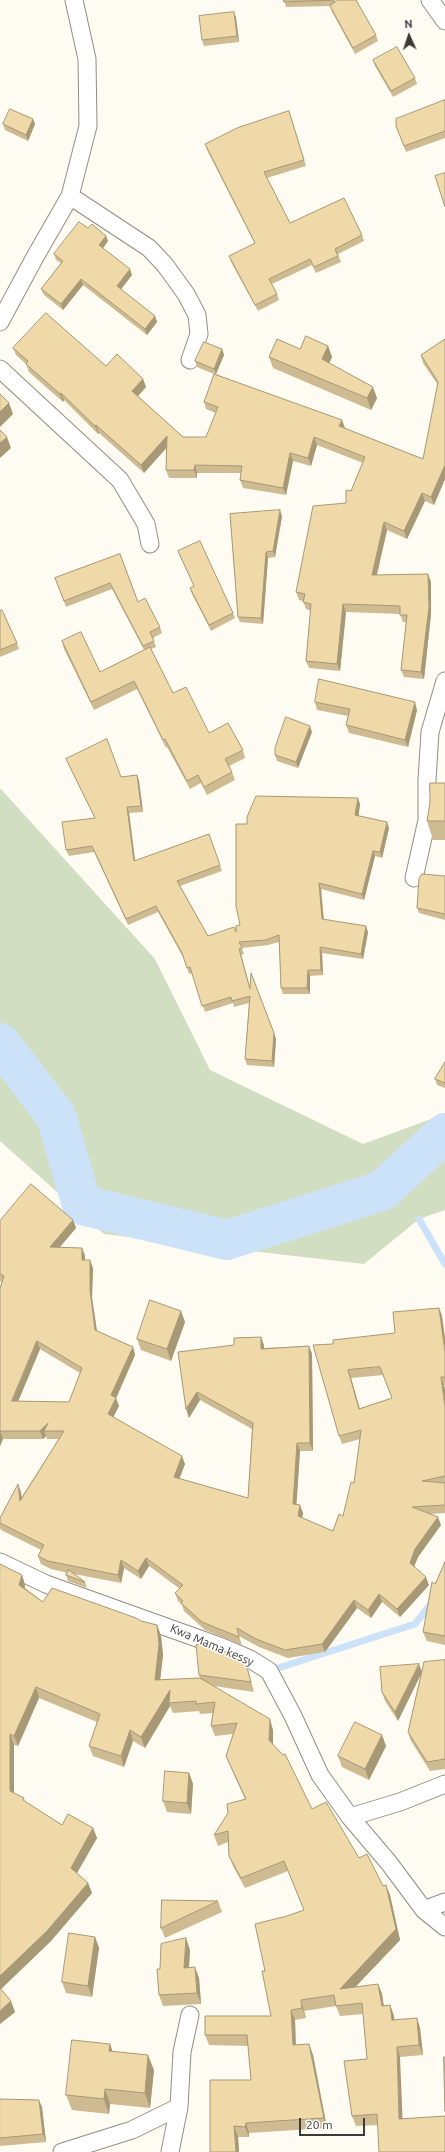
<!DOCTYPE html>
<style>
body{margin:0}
#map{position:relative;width:445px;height:2152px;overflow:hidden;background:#fefbf2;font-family:Ubuntu,sans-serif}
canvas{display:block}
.north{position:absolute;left:389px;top:16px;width:40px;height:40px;-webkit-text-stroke:3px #fff;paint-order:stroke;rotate:357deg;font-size:11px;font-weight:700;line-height:16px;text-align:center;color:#3d3b36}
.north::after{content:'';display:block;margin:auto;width:14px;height:18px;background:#3d3b36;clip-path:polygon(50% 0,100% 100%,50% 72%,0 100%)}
.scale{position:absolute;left:299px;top:2118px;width:66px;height:18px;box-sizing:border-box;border:2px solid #3d3b36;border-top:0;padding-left:5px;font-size:12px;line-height:14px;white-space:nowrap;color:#3d3b36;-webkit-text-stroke:3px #fff;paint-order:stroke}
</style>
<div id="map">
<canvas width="445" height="2152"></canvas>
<div class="north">N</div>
<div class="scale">20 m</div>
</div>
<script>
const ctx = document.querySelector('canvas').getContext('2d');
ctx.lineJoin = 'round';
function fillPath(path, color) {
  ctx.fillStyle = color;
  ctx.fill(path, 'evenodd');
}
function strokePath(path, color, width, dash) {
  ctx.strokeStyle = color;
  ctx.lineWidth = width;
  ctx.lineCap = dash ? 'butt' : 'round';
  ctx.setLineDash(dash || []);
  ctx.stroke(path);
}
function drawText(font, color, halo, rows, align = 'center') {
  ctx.font = font + ' Ubuntu,sans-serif';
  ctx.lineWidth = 3;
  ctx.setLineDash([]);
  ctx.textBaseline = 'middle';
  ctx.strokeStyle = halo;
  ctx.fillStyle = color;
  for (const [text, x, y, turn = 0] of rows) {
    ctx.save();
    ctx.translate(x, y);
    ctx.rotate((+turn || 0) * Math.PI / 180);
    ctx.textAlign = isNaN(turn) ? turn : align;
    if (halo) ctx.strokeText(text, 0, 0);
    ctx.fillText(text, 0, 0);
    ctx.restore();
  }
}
fillPath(new Path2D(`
 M0 788 155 959 210 1070 363 1144 445 1114V1210L419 1219 364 1264 104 1234 0 1141Z`), '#d2dec1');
strokePath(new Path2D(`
 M419 1219 445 1264
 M269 1671 415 1624 444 1587 445 1588`), '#cbe2f9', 7);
strokePath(new Path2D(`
 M0 1043 56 1116 82 1205 227 1240 382 1191 445 1133`), '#cbe2f9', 40);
const street = new Path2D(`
 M430 0 445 21
 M70 196 149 248 165 265 186 294 197 315 199 334 190 360
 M0 322 35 257 70 196 88 126 87 59 74 0
 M0 369 120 480 146 524 150 544
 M414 878 427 820V780L430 732 445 681
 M0 1562 46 1584 222 1647 250 1659 269 1671 293 1716 320 1775 350 1817 389 1863 424 1910 445 1927
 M350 1817 400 1802 445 1784
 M424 1910 445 1902
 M62 2152 132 2130 179 2107
 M170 2152 179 2107 182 2052 190 2015`);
strokePath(street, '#948e82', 19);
strokePath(street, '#fff', 17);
fillPath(new Path2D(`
 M284 0 337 1 376 35 378 41 355 54 332 12 330 6 286 7Z
 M234 12 236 18 239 42 204 46 202 40Z
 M373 60 415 78 417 84 393 97 375 66Z
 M445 100V138L406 152 396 126Z
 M289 111 306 166 267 178 290 223 362 235 364 241 338 254 341 262 316 273 312 265 272 284 277 294 279 300 258 311 231 262 229 256 255 244 207 150 205 144Z
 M33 119 35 124 28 141 5 130 3 124Z
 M88 228 106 236 108 241 103 248 132 275 121 289 155 316 157 322 147 335 83 285 63 310 44 295 41 289 61 263 56 260 54 254Z
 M445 339V479L434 505 425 501 407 539 387 530 377 575 428 574 431 582V614L424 679 404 677 401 670 406 622H403L400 614 346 612 340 671 309 668 306 661 311 611 306 609 303 601 299 600 296 592 346 503 363 463 317 445 311 466 293 461 286 495 243 488 240 480 241 473H197V478H169L166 470 167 447 144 473 99 433 98 434 64 400 63 402 29 372 26 364 16 355 13 348 106 366 143 379 146 387 138 396 183 437H206L216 413 206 409 204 402 214 374 197 367 195 361 222 349 224 355 216 374 345 428H344L423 459 438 385 423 363 421 355Z
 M328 346 332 357 329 363 377 398 371 410 273 368 269 357 300 349Z
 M230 514 282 516 275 557 268 558 263 624 240 622 238 617Z
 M178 551 233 613 235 618 211 631 192 594 190 588 194 586Z
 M120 554 138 602 160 627 162 633 153 638 156 647 151 649 173 693 209 733 243 750 245 758 229 766 232 772 235 780 207 795 201 783 190 789 167 747 166 748 137 689 94 710 64 649 62 641 100 672 144 650 112 589 66 607 55 578Z
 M0 611 17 643 19 649 0 657Z
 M315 702 417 710 408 747 349 733 346 725 348 716 317 710Z
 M312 732 298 768 277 761 275 755Z
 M66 759 121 777 137 775 139 781 143 812 129 813 135 861 209 834 222 871 180 886 208 936 236 932 240 925 247 824 360 804 358 816 389 828 382 858 375 856 364 900 321 889 324 920 368 932 363 959 322 953 323 975 310 976V994H283L281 988 279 942 268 945 242 948 244 954 241 955 250 988 276 1039 274 1067 247 1065 245 1059 249 1003 234 1007 233 1003 205 1012 192 973 189 974 184 959 158 912 128 925 94 852 69 856 66 850 95 818 69 765Z
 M445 783V840H433L427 821Z
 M445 876V920L419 913 417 908Z
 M445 1062V1088L437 1085 435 1079Z
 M73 1220 76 1228 60 1247 82 1248 85 1256V1260L93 1268 92 1298 97 1331 133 1347 135 1355 116 1398 119 1406 113 1417 185 1464 179 1479 248 1498 252 1429 200 1400 189 1418 178 1352 264 1345V1348L309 1346 312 1354 313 1451H300L296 1504 303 1513 302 1518 333 1531 343 1516 354 1483 360 1439 342 1444 339 1436 333 1344 395 1333 439 1308 442 1316 445 1339V1385H444L445 1390V1513L430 1514 441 1525 418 1557 414 1567 429 1585 400 1617 382 1602 371 1618 357 1608 325 1652 288 1658 259 1647 239 1636 242 1645 205 1630 184 1611 182 1605 178 1601 175 1593 180 1589 149 1566 141 1579 124 1568 121 1583 74 1574 85 1582 87 1588 68 1581 66 1575 68 1573 51 1569 41 1564 38 1556 41 1550 1 1530 0 1528V1518L21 1492V1498L59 1439H47L46 1436 43 1439H3L0 1446V1288L2 1282 0 1281V1221ZM40 1349 80 1373 69 1402 18 1401ZM383 1375 392 1398 360 1409 351 1378Z
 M185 1322 171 1361 141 1350 137 1339Z
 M445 1562V1645L427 1641 423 1632 435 1584Z
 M0 1564 22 1575 25 1585V1588L43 1602 141 1621 157 1625 161 1636 163 1655 160 1680 200 1678 199 1675 248 1670 254 1692 214 1686 273 1730V1745L312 1809 359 1858 383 1886 390 1895 400 1940 355 1987 378 1984 382 1994 384 2006 390 2005 394 2016V2020L417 2018 420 2028 423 2055 400 2057 378 2125 356 2126 352 2116 367 2059 363 2014 340 2016 336 2006 304 2011 306 2018 295 2020 296 2045 309 2044 313 2055 327 2128 249 2133V2137H238L239 2152H210L251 2080 248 2046 209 2045 205 2035 271 2016 265 1971 287 1916 304 1910 288 1871 245 1888 233 1866 229 1856 228 1842 218 1846 214 1835 245 1799 230 1766 226 1756 233 1734 215 1736 211 1726 213 1713 200 1714 199 1711 173 1713 170 1706 145 1748 133 1741 124 1767 93 1756 89 1746 97 1722 39 1698 18 1746 14 1745V1793L24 1798 25 1802 62 1825 93 1828 97 1838 77 1873 88 1883 92 1893 51 1941 1 1989 15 2012 0 2024Z
 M445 1660V1769L430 1771 411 1741 408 1732 421 1674 398 1721 385 1701 382 1692 422 1671Z
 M382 1735 386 1746 369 1780 342 1767 338 1756Z
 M189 1773 193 1784 191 1814 167 1812 163 1801Z
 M218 1901 222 1912 165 1938 161 1928Z
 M95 1937 99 1948 92 1997 66 1993 62 1982Z
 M190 1950 189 1968 199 1978 201 2004 163 2006 159 1995 160 1969Z
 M110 2044 113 2052 154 2070 150 2108 110 2104 109 2114 72 2110 66 2095Z
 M0 2099 42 2107 46 2142 0 2146Z`), '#cebb91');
fillPath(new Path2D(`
 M234 12 236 18 239 42 237 36Z
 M33 119 35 124 28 141 26 135Z
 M106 236 108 241 101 251 99 245Z
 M130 269 132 275 119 292 117 286Z
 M81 279 83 285 63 310 61 304Z
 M155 316 157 322 147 335 145 329Z
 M328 346 332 357 326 371 322 359Z
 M222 349 224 355 216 374 214 369Z
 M143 379 146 387 135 399 132 391Z
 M373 387 377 398 371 410 367 398Z
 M61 393 64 400 63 402 60 394Z
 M9 403 13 414 0 427V412Z
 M342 420 345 428 341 434 339 426Z
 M96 425 99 433 98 434 95 426Z
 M167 436 170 444 144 473 141 465Z
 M7 437 11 448 0 458V443Z
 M314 437 317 445 311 466 308 458Z
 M290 453 293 461 286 495 283 488Z
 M195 465 197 473V478L194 470Z
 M445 465V479L434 505 431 497Z
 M422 493 425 501 407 539 404 531Z
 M280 510 282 516 275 557 273 551Z
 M384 522 387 530 375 582 372 575Z
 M266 552 268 558 263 624 261 618Z
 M428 574 431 582V614L424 679 421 672Z
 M343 604 346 612 340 671 337 664Z
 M415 702 417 710 408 747 405 740Z
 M310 726 312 732 298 768 296 762Z
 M137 775 139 781 143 812 141 806Z
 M358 798 360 804 358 821 355 815Z
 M127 807 129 813 136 867 134 861Z
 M387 822 389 828 382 858 380 852Z
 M373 851 375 856 364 900 362 894Z
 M319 883 321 889 324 925 322 919Z
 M366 926 368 932 363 959 361 954Z
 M320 947 322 953 323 975 321 970Z
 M239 949 241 955 252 995 250 989Z
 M308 970 310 976V994L307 988Z
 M274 1033 276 1039 274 1067 272 1061Z
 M73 1220 76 1228 53 1255 50 1247Z
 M82 1248 85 1256V1268L82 1260Z
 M90 1260 93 1268 92 1298 98 1338 95 1330 90 1290Z
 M439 1308 442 1316 445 1339V1352Z
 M181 1311 185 1322 171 1361 167 1349Z
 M261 1337 264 1345V1357L261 1349Z
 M37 1341 40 1349 15 1409 12 1401Z
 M309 1346 312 1354 313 1451 310 1443Z
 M133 1347 135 1355 114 1403 111 1395Z
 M348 1370 351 1378 362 1417 359 1409Z
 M441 1377 444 1385 445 1390V1407Z
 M197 1392 200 1400 189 1418 186 1409Z
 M116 1398 119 1406 111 1422 108 1414Z
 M48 1423 44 1431 46 1436 43 1439 40 1431Z
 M0 1431 3 1439 0 1446Z
 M297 1443 300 1451 296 1512 293 1504Z
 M182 1456 185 1464 177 1485 174 1477Z
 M18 1484 21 1492 23 1509 20 1501Z
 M300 1505 303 1513 301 1524 298 1516Z
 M438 1517 441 1525 418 1557 412 1571 410 1563 415 1549Z
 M146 1558 149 1566 141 1579 138 1571Z
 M121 1560 124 1568 121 1583 118 1575Z
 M22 1575 25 1585 23 1595 19 1585Z
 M426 1577 429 1585 400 1617 397 1609Z
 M379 1594 382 1602 371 1618 368 1610Z
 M354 1600 357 1608 325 1652 322 1644Z
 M157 1625 161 1636 163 1655 159 1690 155 1680Z
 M419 1664 422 1672 398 1721 395 1712Z
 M36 1687 39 1698 18 1746 14 1736Z
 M170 1690 169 1703 170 1706 145 1748 141 1737Z
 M270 1719 273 1730V1751L269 1740Z
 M130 1730 133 1741 124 1767 121 1756Z
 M10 1734 14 1745V1801L10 1791Z
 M382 1735 386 1746 369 1780 365 1769Z
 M189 1773 193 1784 191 1814 187 1803Z
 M93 1828 97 1838 74 1878 71 1868Z
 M88 1883 92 1893 51 1941 0 1990V1976Z
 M386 1885 390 1895 400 1940 343 2000 340 1989Z
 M95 1937 99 1948 92 1997 88 1986Z
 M186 1938 190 1950 188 1979 184 1968Z
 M195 1967 199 1978 201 2004 197 1993Z
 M378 1984 382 1994 385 2017 382 2006Z
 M301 2000 304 2011 306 2018 302 2008Z
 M11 2001 15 2012 0 2024V2011Z
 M390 2005 394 2016 396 2031 392 2020Z
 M291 2010 295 2020 296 2056 293 2045Z
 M417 2018 420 2028 423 2055 419 2045Z
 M110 2044 115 2060 109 2051Z
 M309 2044 313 2055 327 2128 324 2118Z
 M397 2047 400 2057 403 2129 399 2119Z
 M148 2055 154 2070 150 2108 145 2093Z
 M105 2089 110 2104 109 2114 104 2099Z
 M39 2100 42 2107 46 2142 43 2134Z
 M246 2123 249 2133V2137L245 2127Z
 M234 2126 238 2137 239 2152H236Z`), '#a79876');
const building = new Path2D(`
 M284 0H335L284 2Z
 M338 0H356L376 35 353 48 330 6Z
 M234 12 237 36 202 40 199 16Z
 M397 47 415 78 391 91 373 60Z
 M445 100V131L404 146 396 126V119Z
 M10 109 33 119 26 135 3 124Z
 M289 111 304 160 264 172 290 223 344 198 362 235 335 249 338 256 314 267 310 259 269 279 277 294 255 305 229 256 255 243 205 144 237 128Z
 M445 173V207L435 176Z
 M79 222 88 228 92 224 106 236 99 245 130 269 117 286 155 316 145 329 81 279 61 304 41 289 63 261 54 254Z
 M46 313 106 366 117 354 143 379 132 391 183 437H206L218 407 204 402 214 374 342 420 339 426 423 459 438 382 421 355 445 339V465L431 497 422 493 404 531 384 522 372 575 428 574 429 607 421 672 401 670 407 615H400V606L343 604 337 664 306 661 311 604 303 602 305 594 296 592 313 506 346 503V490L351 491 365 457 314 437 308 458 290 453 283 488 240 480 242 466 195 465 194 470H166L167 436 141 465 96 425 95 426 61 393 60 394 26 364 28 361 13 348Z
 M306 336 328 346 322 359 373 387 367 398 269 357 277 339 300 349Z
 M204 342 222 349 214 369 195 361Z
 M0 394 9 403 0 412Z
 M0 430 7 437 0 443Z
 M280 510 273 551 266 552 261 618 238 617 230 514Z
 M200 541 233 613 209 625 190 588 194 586 178 551Z
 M120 554 138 602 145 598 160 627 150 632 154 641 143 646 110 583 64 601 55 578Z
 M2 610 17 643 0 650V611Z
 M81 632 100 672 150 647 173 693 186 687 209 733 228 723 243 750 225 759 232 772 204 787 198 775 187 781 165 739 163 740 134 681 91 702 62 641Z
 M319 679 415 702 405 740 346 725 350 709 315 702Z
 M286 717 310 726 296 762 275 755V748Z
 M107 739 121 777 137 775 141 806 127 807 134 861 209 834 220 865 177 881 208 936 234 927 236 932V926L240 925 236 906V824H247V817L256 796 358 798 355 815 387 822 380 852 373 851 362 894 319 883 322 919 366 926 361 954 320 947 321 970H308L307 988H281L279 935 266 940 239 942 242 948 239 949 250 989 251 973 274 1033 272 1061 245 1059 250 996 232 1001 231 997 202 1006 190 967 187 968 182 953 156 906 126 919 92 846 66 850 62 822 95 818 66 759Z
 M430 783H445V821H427L430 802Z
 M422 874 445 876V914L417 908 419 879Z
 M445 1062V1083L435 1079Z
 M31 1184 73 1220 50 1247 82 1248V1260H90V1290L95 1330 133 1347 111 1395 116 1398 108 1414 182 1456 174 1477 248 1498 253 1423 197 1392 186 1409 178 1352 234 1345V1338L261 1337V1349L309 1346 310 1443H297L293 1504 300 1505 298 1516 333 1531 339 1514 343 1516 351 1482 354 1483 361 1430 339 1436 313 1345 333 1344V1340L395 1333 393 1312 439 1308 445 1352V1377H441L445 1407V1476L422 1481 445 1483V1505L412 1507 438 1517 415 1549 410 1563 426 1577 397 1609 379 1594 368 1610 354 1600 322 1644 285 1650 256 1639 237 1628 239 1637 202 1622 181 1603 183 1601 175 1593 183 1585 146 1558 138 1571 121 1560 118 1575 48 1561 38 1556 44 1545 0 1523V1518L18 1484 20 1501 64 1431H44L48 1423 40 1431H0V1432V1288L4 1276 0 1274V1221ZM37 1341 82 1368 69 1402 12 1401ZM380 1367 392 1398 359 1409 348 1370Z
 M150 1300 181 1311 167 1349 137 1339Z
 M445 1562V1636L423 1632 432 1582 435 1584Z
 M0 1564 22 1575 19 1585 43 1602 52 1588 136 1618 141 1621 157 1625 159 1644 155 1680 200 1678 270 1719 269 1740 283 1755 285 1754 312 1809 326 1802 359 1858 367 1854 383 1886 386 1885 396 1929 340 1989 378 1984 382 2006 390 2005 392 2020 417 2018 419 2045 397 2047 399 2119 445 2116V2152H379L377 2114 352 2116 344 2061 367 2059 362 2003 336 2006 334 1995 301 2000 302 2008 291 2010 293 2045 309 2044 324 2118 246 2123 245 2127 234 2126 236 2152H210V2080H251L247 2035H205V2016H271L262 1971H265L255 1924 287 1916 304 1910 284 1861 241 1878 229 1856 228 1831 214 1835 228 1813 227 1804 246 1799 226 1756 237 1723 211 1726 215 1702 196 1704V1701L169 1703 170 1690 141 1737 130 1730 121 1756 89 1746 100 1714 36 1687 14 1736 10 1734V1791L24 1798 23 1800 62 1825 68 1814 93 1828 71 1868 88 1883 47 1931 0 1976Z
 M69 1570 85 1582 66 1575Z
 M207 1644 245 1660 251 1682 199 1675 196 1645Z
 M445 1660V1759L427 1762 408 1732 424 1662Z
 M419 1664 395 1712 382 1692 380 1667Z
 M355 1722 382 1735 365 1769 338 1756Z
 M165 1771 189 1773 187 1803 163 1801Z
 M162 1900 218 1901 161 1928Z
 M69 1933 95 1937 88 1986 62 1982Z
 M186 1938 184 1968 195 1967 197 1993 159 1995 157 1969H160L161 1944Z
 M0 1988 11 2001 0 2011Z
 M72 2040 110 2044 109 2051 148 2055 145 2093 105 2089 104 2099 66 2095Z
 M444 2057H445V2111Z
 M0 2099 39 2100 43 2134 0 2138Z`);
fillPath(building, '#efd9a9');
strokePath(building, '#a79876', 1);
drawText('12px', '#3d3b36', '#fff', [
 ["Kwa Mama kessy",212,1645,23]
]);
</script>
